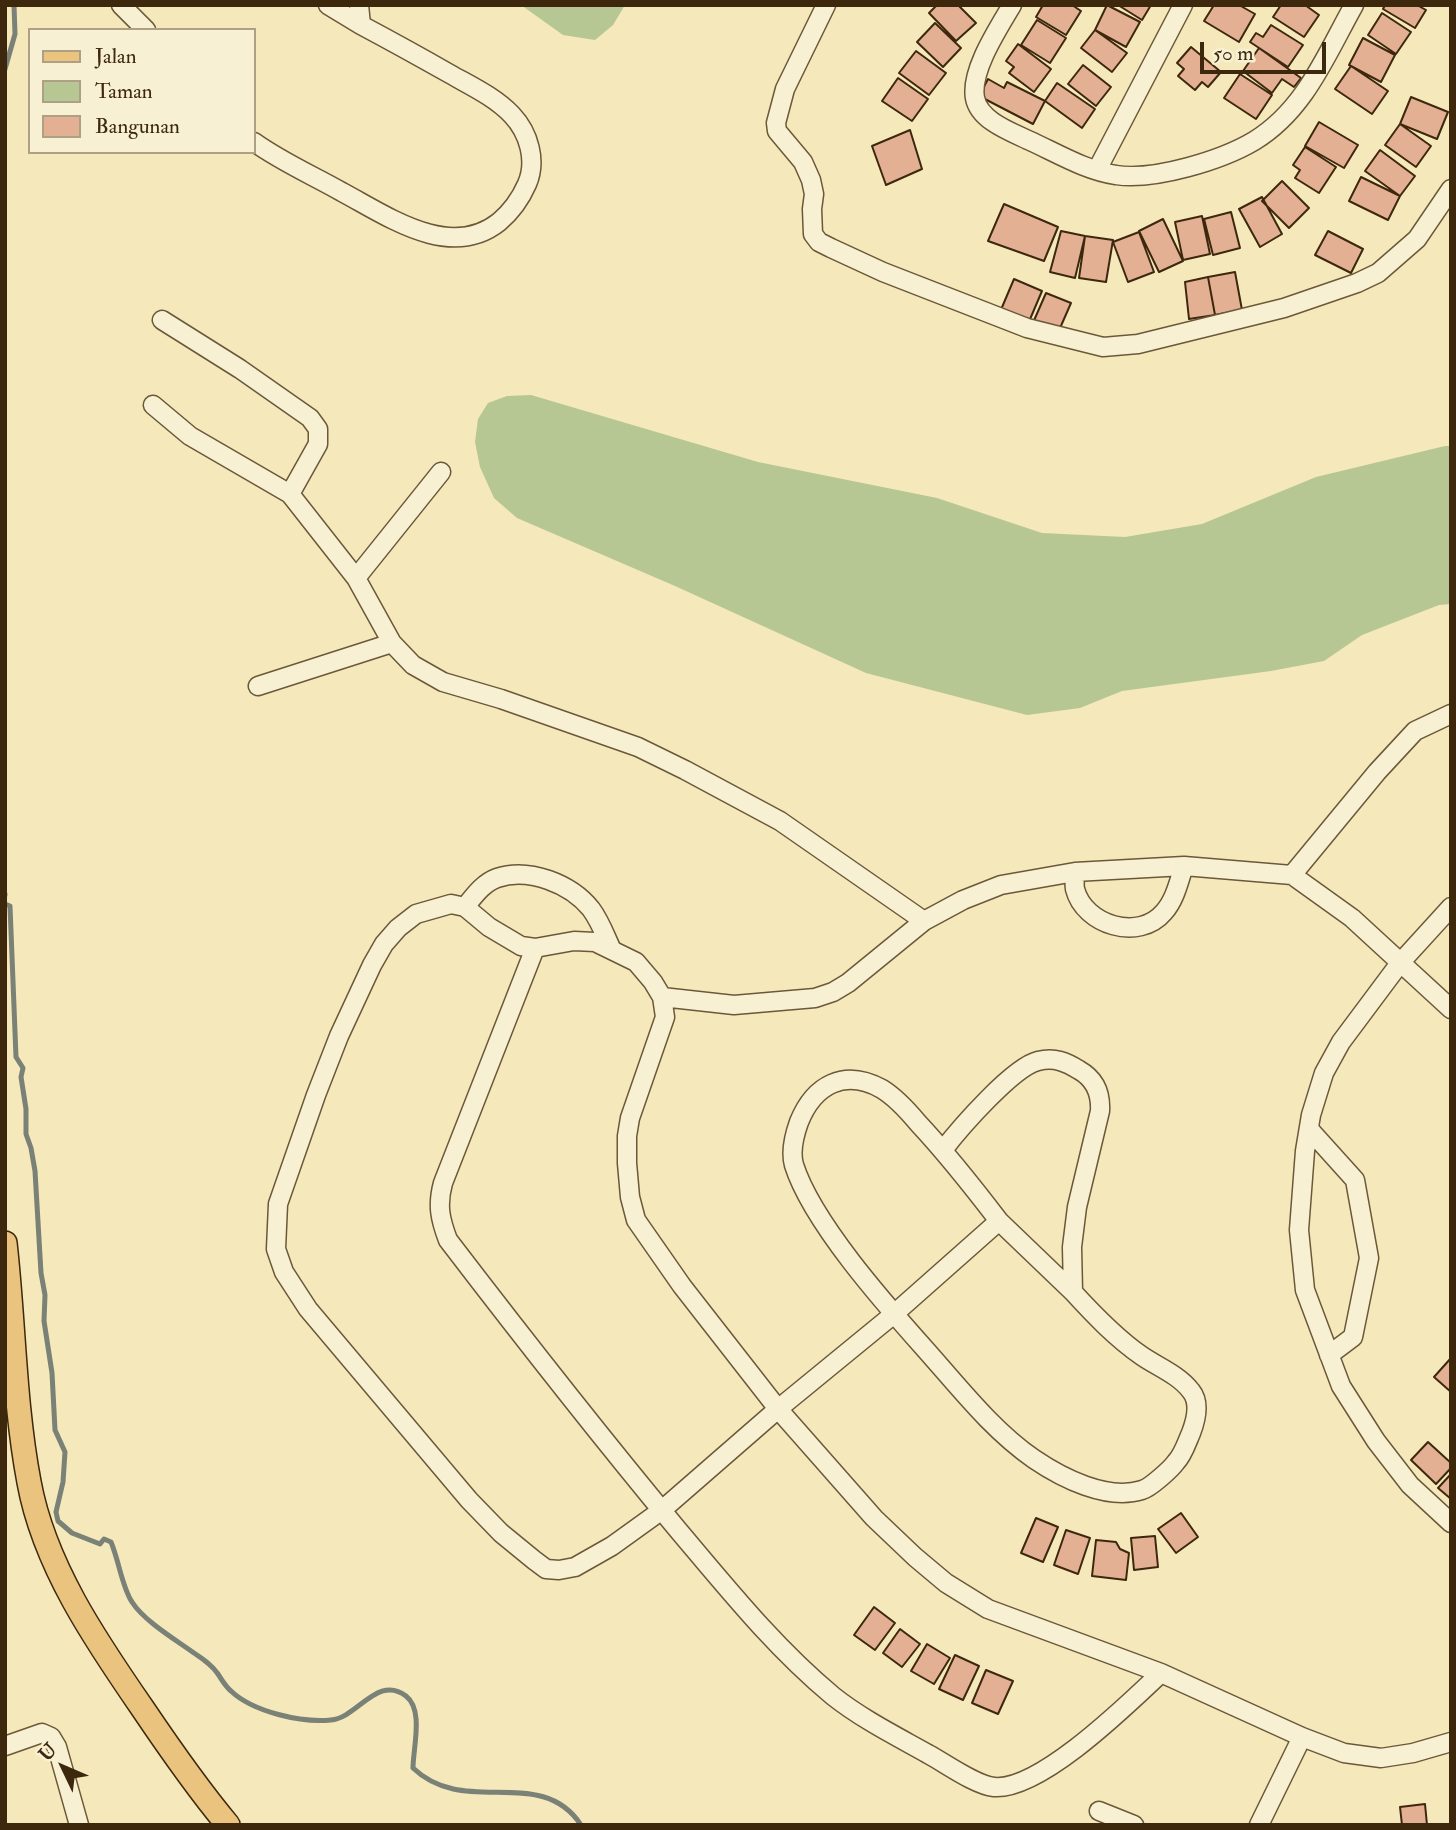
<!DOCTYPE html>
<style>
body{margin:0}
#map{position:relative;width:1456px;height:1830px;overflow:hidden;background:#f5e8bb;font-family:"IM FELL Double Pica",serif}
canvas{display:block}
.frame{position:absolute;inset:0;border:7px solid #3d280e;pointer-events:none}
.legend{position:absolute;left:28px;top:28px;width:228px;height:126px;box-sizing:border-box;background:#f8f0d3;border:2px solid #ada084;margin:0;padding:9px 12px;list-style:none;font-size:21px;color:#3d280e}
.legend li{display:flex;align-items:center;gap:14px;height:35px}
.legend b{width:35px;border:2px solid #ada084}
.north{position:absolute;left:28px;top:1732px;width:70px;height:70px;-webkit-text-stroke:5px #f8f0d3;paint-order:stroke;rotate:314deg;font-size:19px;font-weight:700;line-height:28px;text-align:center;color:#3d280e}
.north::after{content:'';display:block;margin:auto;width:24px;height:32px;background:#3d280e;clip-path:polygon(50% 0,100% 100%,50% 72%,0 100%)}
.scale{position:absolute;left:1200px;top:42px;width:126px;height:32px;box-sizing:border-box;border:4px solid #3d280e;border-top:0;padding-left:9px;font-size:21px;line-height:24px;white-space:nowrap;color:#3d280e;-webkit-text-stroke:5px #f8f0d3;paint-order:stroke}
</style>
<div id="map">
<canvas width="1456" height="1830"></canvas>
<div class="frame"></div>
<ul class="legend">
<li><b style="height:9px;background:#eac47e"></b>Jalan</li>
<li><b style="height:19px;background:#b6c794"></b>Taman</li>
<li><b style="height:19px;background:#e4b094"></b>Bangunan</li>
</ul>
<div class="north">U</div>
<div class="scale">50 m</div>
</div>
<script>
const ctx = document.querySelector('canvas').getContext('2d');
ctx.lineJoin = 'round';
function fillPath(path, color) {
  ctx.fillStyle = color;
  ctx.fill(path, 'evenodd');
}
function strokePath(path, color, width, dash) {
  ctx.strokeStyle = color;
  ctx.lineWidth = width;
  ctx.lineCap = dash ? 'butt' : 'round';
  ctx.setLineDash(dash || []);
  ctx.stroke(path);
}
fillPath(new Path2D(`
 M521 5H625L613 25 595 40 563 35Z
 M531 395 758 462 937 498 1042 533 1125 537 1202 524 1316 477 1445 446H1451V604L1439 605 1362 635 1324 661 1271 671 1122 691 1080 708 1027 715 866 673 675 586 517 518 494 498 480 467 475 442 478 419 488 403 507 396Z`), '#b6c794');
strokePath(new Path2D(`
 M5 69 15 34 14 5
 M5 894V895
 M5 904 10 906 16 1057 23 1068 21 1077 26 1109V1134L31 1148 35 1171 41 1273 45 1295 44 1321 52 1373 55 1430 65 1452 63 1482 56 1512 58 1521 72 1533 100 1544 104 1539 111 1542C119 1561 122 1587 132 1602 144 1621 176 1640 194 1653 203 1659 212 1665 218 1674 222 1680 225 1686 231 1691 253 1712 302 1723 331 1720 357 1718 378 1674 406 1696 424 1710 413 1748 413 1768 465 1818 541 1764 581 1825`), '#7a8176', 5);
const building = new Path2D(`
 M937 5H958L976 23 956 41 929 13Z
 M1043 5H1072L1081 11 1066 35 1036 17Z
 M1107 5 1140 22 1126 47 1095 30Z
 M1118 5H1151L1142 20Z
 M1214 5H1239L1255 14 1239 42 1204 21Z
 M1281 5H1305L1319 15 1304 37 1273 17Z
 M1385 5H1417L1426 10 1415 28 1383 9Z
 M1382 13 1411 32 1396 54 1368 35Z
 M1037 20 1066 38 1050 63 1021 45Z
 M935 23 961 48 943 67 917 42Z
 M1271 25 1303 45 1288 67 1250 42 1256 33 1263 37Z
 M1095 30 1127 53 1112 72 1081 48Z
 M1363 38 1395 55 1381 82 1349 65Z
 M1018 44 1051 69 1034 92 1009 73 1014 67 1006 61Z
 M1191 47 1221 72 1208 87 1202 82 1195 90 1178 76 1184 69 1177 63Z
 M1259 48 1301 78 1294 87 1282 79 1272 93 1243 71Z
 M916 51 946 73 929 95 899 73Z
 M1083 65 1111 87 1096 106 1068 84Z
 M1351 66 1388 91 1372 114 1335 89Z
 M1240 74 1272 95 1256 119 1224 98Z
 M898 78 928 99 912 121 882 101Z
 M988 79 1004 88 1007 82 1045 101 1033 124 979 96Z
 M1057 83 1095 109 1082 128 1045 101Z
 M1411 97 1448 112 1437 139 1400 124Z
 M1319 122 1358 145 1344 168 1305 146Z
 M1400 124 1431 146 1416 167 1385 145Z
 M910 130 922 169 886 185 872 146Z
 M1305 147 1336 167 1319 193 1295 178 1300 170 1293 165Z
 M1380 150 1415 176 1400 196 1365 171Z
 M1361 177 1400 196 1388 220 1349 201Z
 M1282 181 1309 208 1289 228 1262 201Z
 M1262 197 1282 234 1260 247 1239 209Z
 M1004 204 1058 227 1044 261 988 241Z
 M1231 212 1240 248 1213 255 1204 219Z
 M1202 216 1210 254 1183 260 1175 222Z
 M1163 219 1183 261 1159 272 1139 231Z
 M1061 231 1085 236 1075 278 1050 272Z
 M1328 231 1363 249 1351 273 1315 255Z
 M1139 232 1154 272 1128 282 1113 242Z
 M1085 236 1113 240 1106 282 1079 278Z
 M1235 272 1242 310 1215 315 1208 277Z
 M1208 277 1215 315 1189 319 1185 282Z
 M1014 279 1042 291 1028 324 1000 312Z
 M1046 293 1071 303 1057 335 1032 325Z
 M1451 1358V1392L1434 1377Z
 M1428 1442 1451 1463V1468L1436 1484 1411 1460Z
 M1451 1474V1499L1438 1488Z
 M1181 1513 1198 1537 1176 1553 1158 1529Z
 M1036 1518 1058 1527 1043 1562 1021 1553Z
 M1066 1530 1090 1538 1078 1574 1054 1565Z
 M1155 1536 1158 1567 1134 1570 1131 1538Z
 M1096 1540 1116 1542 1120 1549 1129 1553 1126 1580 1092 1576Z
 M874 1607 895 1623 875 1650 854 1635Z
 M900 1629 920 1644 902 1667 883 1653Z
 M927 1644 950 1658 934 1684 911 1671Z
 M955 1655 979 1666 963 1700 939 1689Z
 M986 1670 1013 1681 998 1714 972 1703Z
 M1425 1804 1427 1825H1402L1400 1807Z`);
fillPath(building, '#e4b094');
strokePath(building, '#3d280e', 2);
const minor = new Path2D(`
 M121 5 146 30
 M328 5 361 25
 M826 5 785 89 776 123 777 131 803 162 811 180 814 194 812 209 813 234 819 242 831 248 883 272 1027 328 1103 347 1138 344 1284 308 1357 283 1378 273 1417 239 1451 189
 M1012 5C998 29 970 71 975 98 979 120 1009 131 1028 140 1055 152 1086 171 1116 175 1154 181 1222 160 1254 141 1305 110 1326 55 1354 5
 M254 142C282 162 312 175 342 192 387 216 450 261 499 222 512 211 520 200 527 184 537 161 529 133 512 115 495 97 471 86 450 74 420 57 391 41 361 25L359 5
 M1097 170 1183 5
 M162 320 240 369 310 418 318 429V444L290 494
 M153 405 190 436 290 494 356 578 392 643 413 665 443 682 501 699 638 747 685 770 780 821 924 921
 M356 578 441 472
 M258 686 392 643
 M1075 872C1075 877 1074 884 1075 889 1084 925 1139 942 1164 912 1175 900 1179 881 1184 866
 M1292 875 1377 772 1415 731 1451 714
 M465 907C474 896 483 883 497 878 529 867 571 884 591 909 600 921 605 935 611 948
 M1451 907 1400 963 1341 1042 1324 1073 1311 1115 1305 1151 1299 1230 1305 1290 1341 1386 1376 1441 1410 1485 1451 1523
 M535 948 443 1183C437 1205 440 1219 448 1240 523 1338 599 1435 678 1530 727 1588 775 1648 833 1696 862 1719 896 1736 928 1754 945 1763 975 1785 994 1787 1040 1791 1128 1704 1161 1673
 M662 997 734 1005 815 998 833 992 848 983 924 921 963 900 1001 885 1075 872 1184 866 1292 875 1352 918 1451 1009
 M1309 1129 1355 1180 1369 1258 1353 1337 1329 1355
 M943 1150C960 1128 1013 1067 1038 1061 1055 1057 1066 1062 1079 1070 1095 1079 1101 1093 1100 1111L1077 1207 1072 1247 1073 1292 999 1221 894 1314 778 1409 662 1510 612 1546 575 1567 559 1570 546 1569 534 1560 501 1533 469 1500 308 1309 284 1272 276 1249 278 1204 316 1095 339 1036 372 965 384 944 398 928 416 914 451 904 465 907 489 927 521 946 535 948 574 941 595 942 636 962 653 982 662 997 665 1017 630 1118 627 1136V1163L630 1197 636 1220 682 1286 778 1409 874 1518 915 1557 946 1583 988 1609 1161 1673 1302 1737 1344 1753 1381 1758 1413 1753 1451 1742
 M999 1221C973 1187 947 1154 918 1123 908 1111 895 1097 882 1089 844 1068 814 1085 799 1122 794 1136 790 1151 794 1165 812 1222 885 1304 925 1349 959 1387 992 1430 1034 1459 1062 1478 1107 1501 1142 1490 1150 1488 1171 1469 1176 1462 1183 1455 1187 1442 1191 1433 1196 1420 1200 1402 1191 1391 1179 1375 1158 1367 1142 1356 1116 1338 1094 1315 1073 1292
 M5 1746 42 1733 51 1737 57 1747 79 1825
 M1099 1811 1134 1825
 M1259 1825 1302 1737`);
const major = new Path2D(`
 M5 1243C14 1322 14 1403 29 1482 44 1565 96 1641 143 1709 170 1749 197 1788 228 1825`);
strokePath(minor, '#6b5839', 21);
strokePath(major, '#3d280e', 26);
strokePath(minor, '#f8f0d3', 18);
strokePath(major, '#eac47e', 23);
</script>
